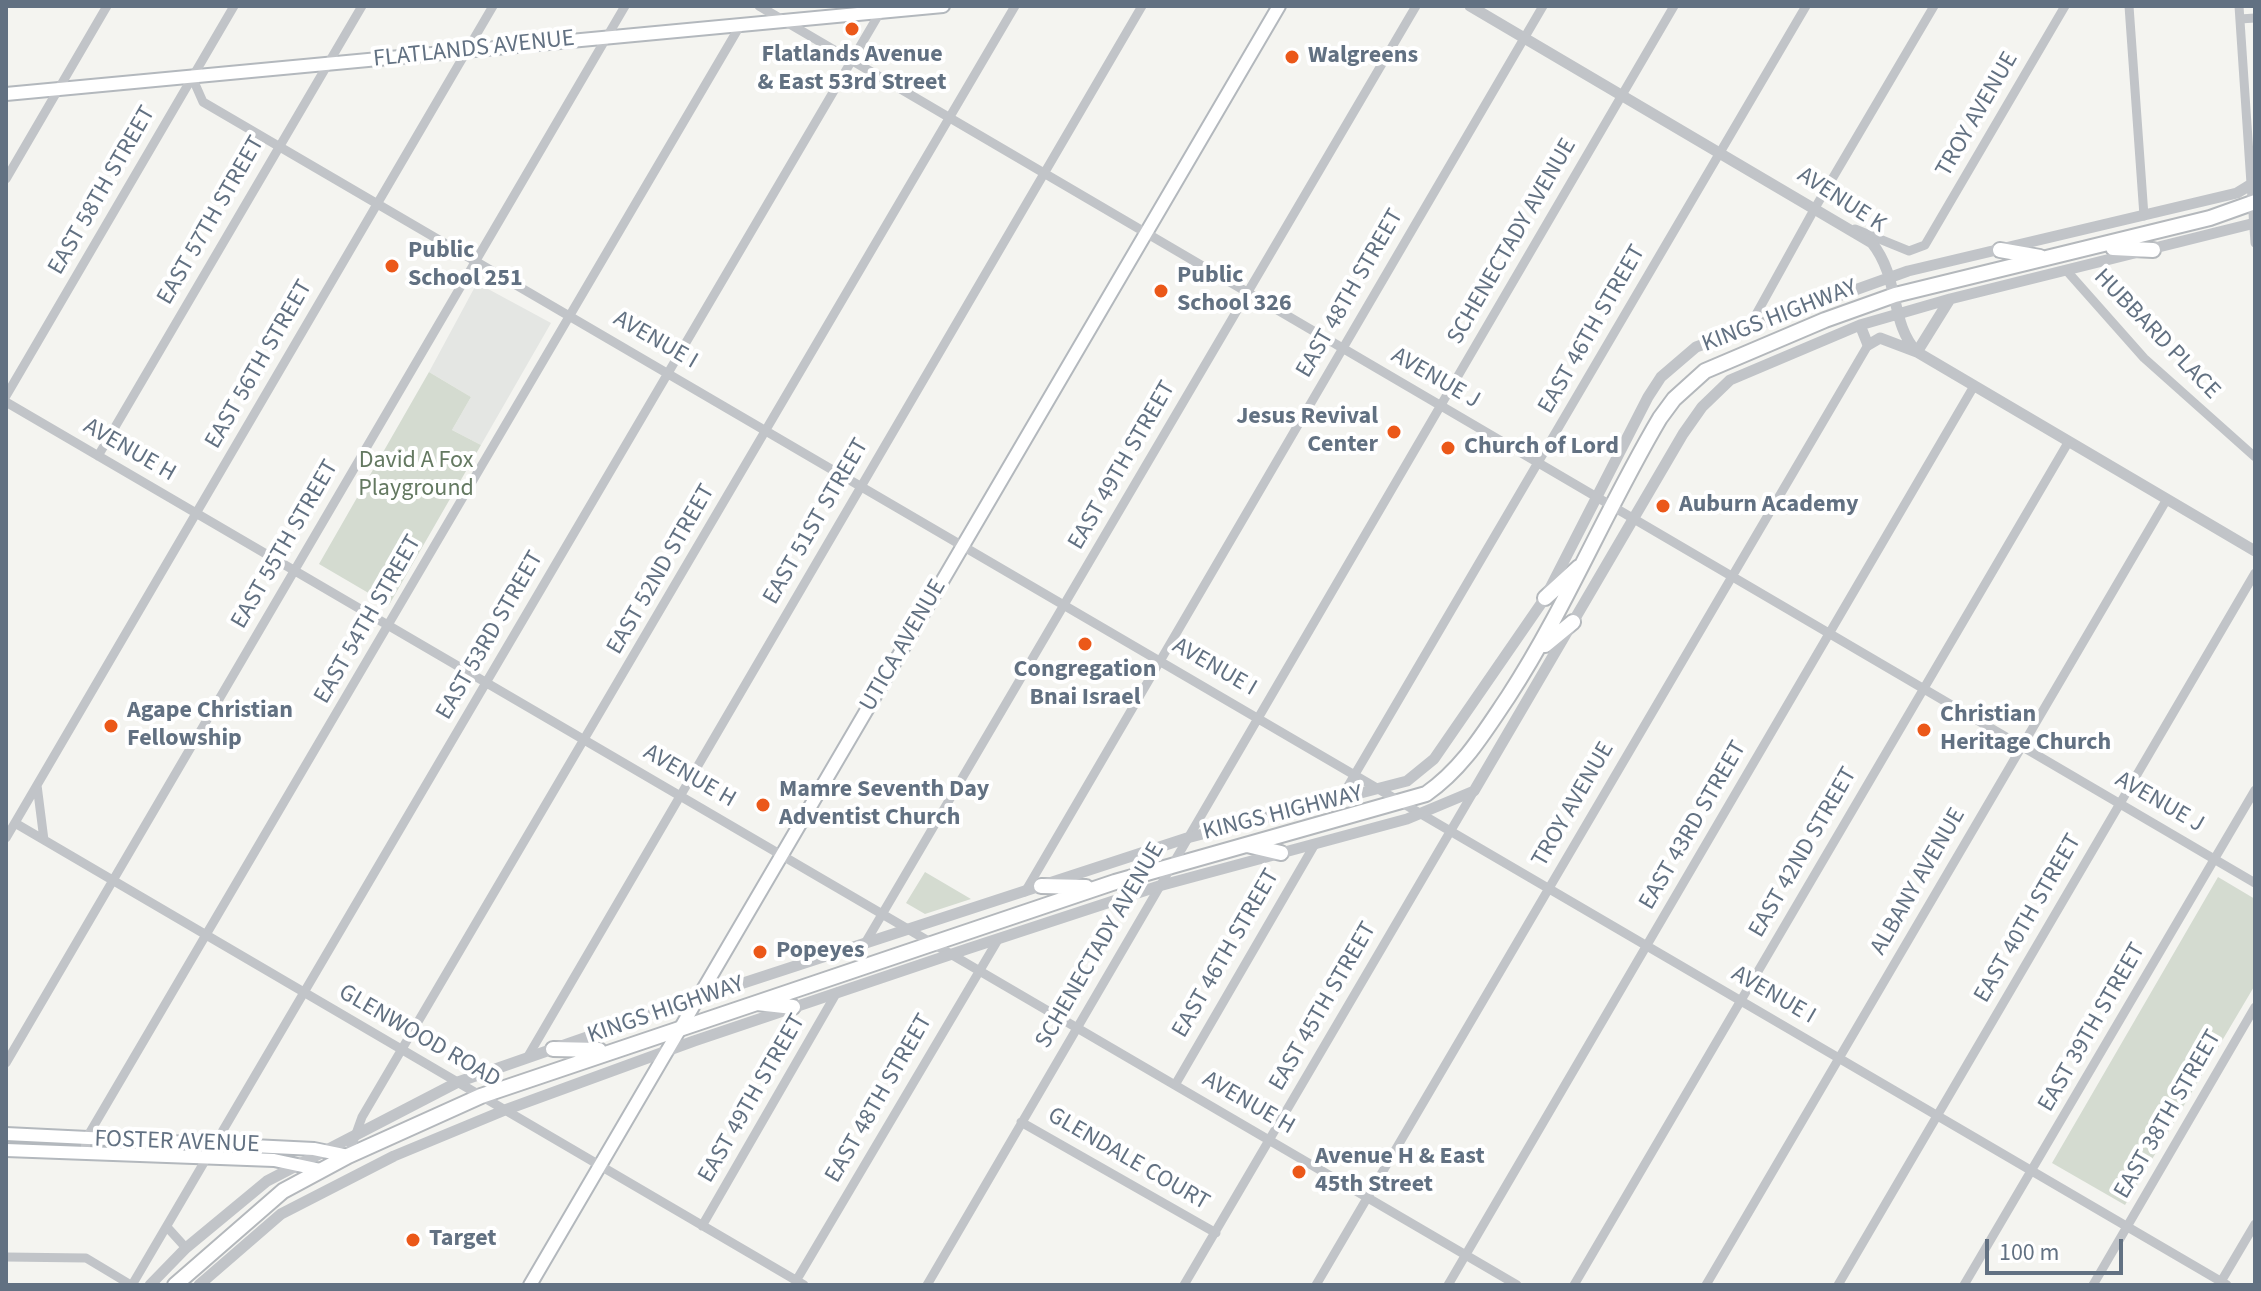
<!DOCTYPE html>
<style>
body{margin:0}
#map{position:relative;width:2261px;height:1291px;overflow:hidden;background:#f4f4f0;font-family:"Source Sans 3",sans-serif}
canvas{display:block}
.frame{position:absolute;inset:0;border:8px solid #627182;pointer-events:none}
.scale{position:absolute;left:1985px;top:1239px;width:138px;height:36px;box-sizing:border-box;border:4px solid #627182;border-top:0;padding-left:10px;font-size:24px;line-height:28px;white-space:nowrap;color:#627182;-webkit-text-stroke:6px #fff;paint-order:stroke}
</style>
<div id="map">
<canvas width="2261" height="1291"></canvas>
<div class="frame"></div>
<div class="scale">100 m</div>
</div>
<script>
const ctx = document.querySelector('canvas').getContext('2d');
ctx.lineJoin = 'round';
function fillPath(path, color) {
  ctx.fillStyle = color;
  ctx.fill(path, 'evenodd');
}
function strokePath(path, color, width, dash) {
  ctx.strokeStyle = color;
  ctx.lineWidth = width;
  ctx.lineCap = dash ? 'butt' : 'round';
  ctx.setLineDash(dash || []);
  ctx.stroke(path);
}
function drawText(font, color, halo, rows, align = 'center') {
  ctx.font = font + ' "Source Sans 3",sans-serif';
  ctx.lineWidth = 8;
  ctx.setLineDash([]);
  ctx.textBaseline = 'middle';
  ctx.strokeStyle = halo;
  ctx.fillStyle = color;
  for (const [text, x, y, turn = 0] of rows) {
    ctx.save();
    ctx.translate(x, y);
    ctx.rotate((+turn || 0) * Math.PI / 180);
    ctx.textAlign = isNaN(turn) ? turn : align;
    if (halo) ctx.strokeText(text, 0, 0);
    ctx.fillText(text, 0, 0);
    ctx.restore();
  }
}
fillPath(new Path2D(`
 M477 283 551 323 481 445 452 430 471 397 429 372Z`), '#e4e6e3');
fillPath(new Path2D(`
 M429 372 471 397 452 430 481 445 389 605 319 564Z
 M925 872 971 899 925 914 906 903Z
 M2218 877 2255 899V985L2125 1205 2052 1163Z`), '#d4dbd0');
const secondary = new Path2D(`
 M6 94 943 6
 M6 1134 314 1149 348 1156
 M6 1150 274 1160 321 1170
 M530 1285 1279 6`);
const primary = new Path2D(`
 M2113 248 2153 250
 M2000 250 2040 257
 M1545 598 1579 567
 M1545 645 1573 622
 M1247 845 1281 853
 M1041 886 1086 887
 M757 1003 793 1007
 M553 1049 599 1050
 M175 1285 283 1191 348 1156 481 1096 1115 882 1426 794C1463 768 1483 734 1508 697 1566 608 1606 509 1660 418L1674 399 1705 371 1825 320 1895 295 2210 218 2255 202`);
strokePath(secondary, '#b3b8bd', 16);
strokePath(primary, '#b4b8bc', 18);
strokePath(new Path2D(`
 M759 6 2255 883
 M2129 6 2144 216
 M2239 6 2255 243
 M2240 19 2255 18
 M192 77 203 102 2227 1285
 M6 179 107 6
 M1855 229 1909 251 1925 245 2065 6
 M2066 270 2144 358 2255 457
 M1748 329 1815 208 1934 6
 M6 396 234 6
 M6 402 1517 1285
 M98 456 362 6
 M37 785 44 840
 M1341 798 1806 6
 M15 823 804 1285
 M6 838 493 6
 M1025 892 1543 6
 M864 945 1416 6
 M527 1058 1142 6
 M6 1063 625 6
 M1175 1085 1315 844
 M1021 1122 1216 1233
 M85 1154 86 1139 741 24
 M348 1156 362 1117 1015 6
 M702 1226 837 992
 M167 1227 186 1248
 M6 1257 86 1258 131 1285
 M796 1281 999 938
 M132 1285 882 9
 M927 1285 1674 6
 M1184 1285 1474 791
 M1316 1285 1868 345
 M1448 1285 1974 386
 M1574 1285 2069 441
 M1706 1285 2167 499
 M1838 1285 2255 573
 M1964 1285 2255 790
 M2093 1285 2255 1007
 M2219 1285 2255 1224`), '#c1c4c8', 9);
strokePath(new Path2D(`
 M1470 6 1872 243C1900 278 1890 324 1917 352L2255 551
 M1860 325 1868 345 1880 338 1917 352
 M1917 352 1950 299
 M150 1285 186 1248 267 1181 458 1082 725 989 1187 838 1407 781 1434 759 1545 598 1648 397 1661 377 1696 347 1908 271 2237 193 2255 182
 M199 1285 281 1214 394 1156 505 1110 694 1041 967 949 1159 886 1407 819 1474 791 1683 434 1702 407 1730 380 1860 325 1950 299 2255 223`), '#c1c4c8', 11);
strokePath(secondary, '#fff', 12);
strokePath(primary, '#fff', 14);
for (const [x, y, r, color] of [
 [852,29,8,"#eb5819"],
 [1292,57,8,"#eb5819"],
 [392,266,8,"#eb5819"],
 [1161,291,8,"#eb5819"],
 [1394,432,8,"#eb5819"],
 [1448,448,8,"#eb5819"],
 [1663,506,8,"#eb5819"],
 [1085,644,8,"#eb5819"],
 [111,726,8,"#eb5819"],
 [1924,730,8,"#eb5819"],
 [763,805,8,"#eb5819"],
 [760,952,8,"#eb5819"],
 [1299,1172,8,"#eb5819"],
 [413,1240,8,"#eb5819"]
]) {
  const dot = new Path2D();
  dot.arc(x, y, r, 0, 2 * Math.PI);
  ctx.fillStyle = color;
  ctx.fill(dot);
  strokePath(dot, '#fff', 3);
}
drawText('24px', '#627182', '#fff', [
 ["FLATLANDS AVENUE",474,50,-6],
 ["TROY AVENUE",1978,115,-60],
 ["EAST 58TH STREET",103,191,-60],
 ["AVENUE K",1841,201,33],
 ["EAST 57TH STREET",212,221,-60],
 ["SCHENECTADY AVENUE",1513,242,-60],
 ["EAST 48TH STREET",1351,294,-60],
 ["KINGS HIGHWAY",1780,317,-21],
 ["EAST 46TH STREET",1593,330,-60],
 ["HUBBARD PLACE",2156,335,46],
 ["AVENUE I",655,341,30],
 ["EAST 56TH STREET",260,365,-60],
 ["AVENUE J",1435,379,30],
 ["AVENUE H",129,451,30],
 ["EAST 49TH STREET",1123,466,-60],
 ["EAST 51ST STREET",817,522,-60],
 ["EAST 55TH STREET",286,545,-60],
 ["EAST 52ND STREET",662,570,-60],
 ["EAST 54TH STREET",369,620,-60],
 ["EAST 53RD STREET",491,636,-60],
 ["UTICA AVENUE",904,646,-60],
 ["AVENUE I",1214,668,30],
 ["AVENUE H",689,777,30],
 ["AVENUE J",2159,803,30],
 ["TROY AVENUE",1574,805,-60],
 ["KINGS HIGHWAY",1283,814,-14],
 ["EAST 43RD STREET",1694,826,-60],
 ["EAST 42ND STREET",1804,853,-60],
 ["ALBANY AVENUE",1919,882,-60],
 ["EAST 40TH STREET",2029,919,-60],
 ["SCHENECTADY AVENUE",1101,946,-60],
 ["EAST 46TH STREET",1227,954,-60],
 ["AVENUE I",1773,996,30],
 ["EAST 45TH STREET",1324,1007,-60],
 ["KINGS HIGHWAY",666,1011,-19],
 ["EAST 39TH STREET",2093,1028,-60],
 ["GLENWOOD ROAD",419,1037,30],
 ["EAST 49TH STREET",753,1099,-60],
 ["EAST 48TH STREET",880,1099,-60],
 ["AVENUE H",1248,1104,30],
 ["EAST 38TH STREET",2169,1115,-60],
 ["FOSTER AVENUE",177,1143,2],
 ["GLENDALE COURT",1128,1160,30]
]);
drawText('bold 24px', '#627182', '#fff', [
 ["Flatlands Avenue",852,56,"center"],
 ["& East 53rd Street",852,84,"center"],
 ["Walgreens",1308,57],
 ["Public",408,252],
 ["School 251",408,280],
 ["Public",1177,277],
 ["School 326",1177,305],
 ["Jesus Revival",1378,418,"right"],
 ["Center",1378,446,"right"],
 ["Church of Lord",1464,448],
 ["Auburn Academy",1679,506],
 ["Congregation",1085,671,"center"],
 ["Bnai Israel",1085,699,"center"],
 ["Agape Christian",127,712],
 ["Fellowship",127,740],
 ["Christian",1940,716],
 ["Heritage Church",1940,744],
 ["Mamre Seventh Day",779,791],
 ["Adventist Church",779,819],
 ["Popeyes",776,952],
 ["Avenue H & East",1315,1158],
 ["45th Street",1315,1186],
 ["Target",429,1240]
], 'left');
drawText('24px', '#647961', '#fff', [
 ["David A Fox",416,462],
 ["Playground",416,490]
]);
</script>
